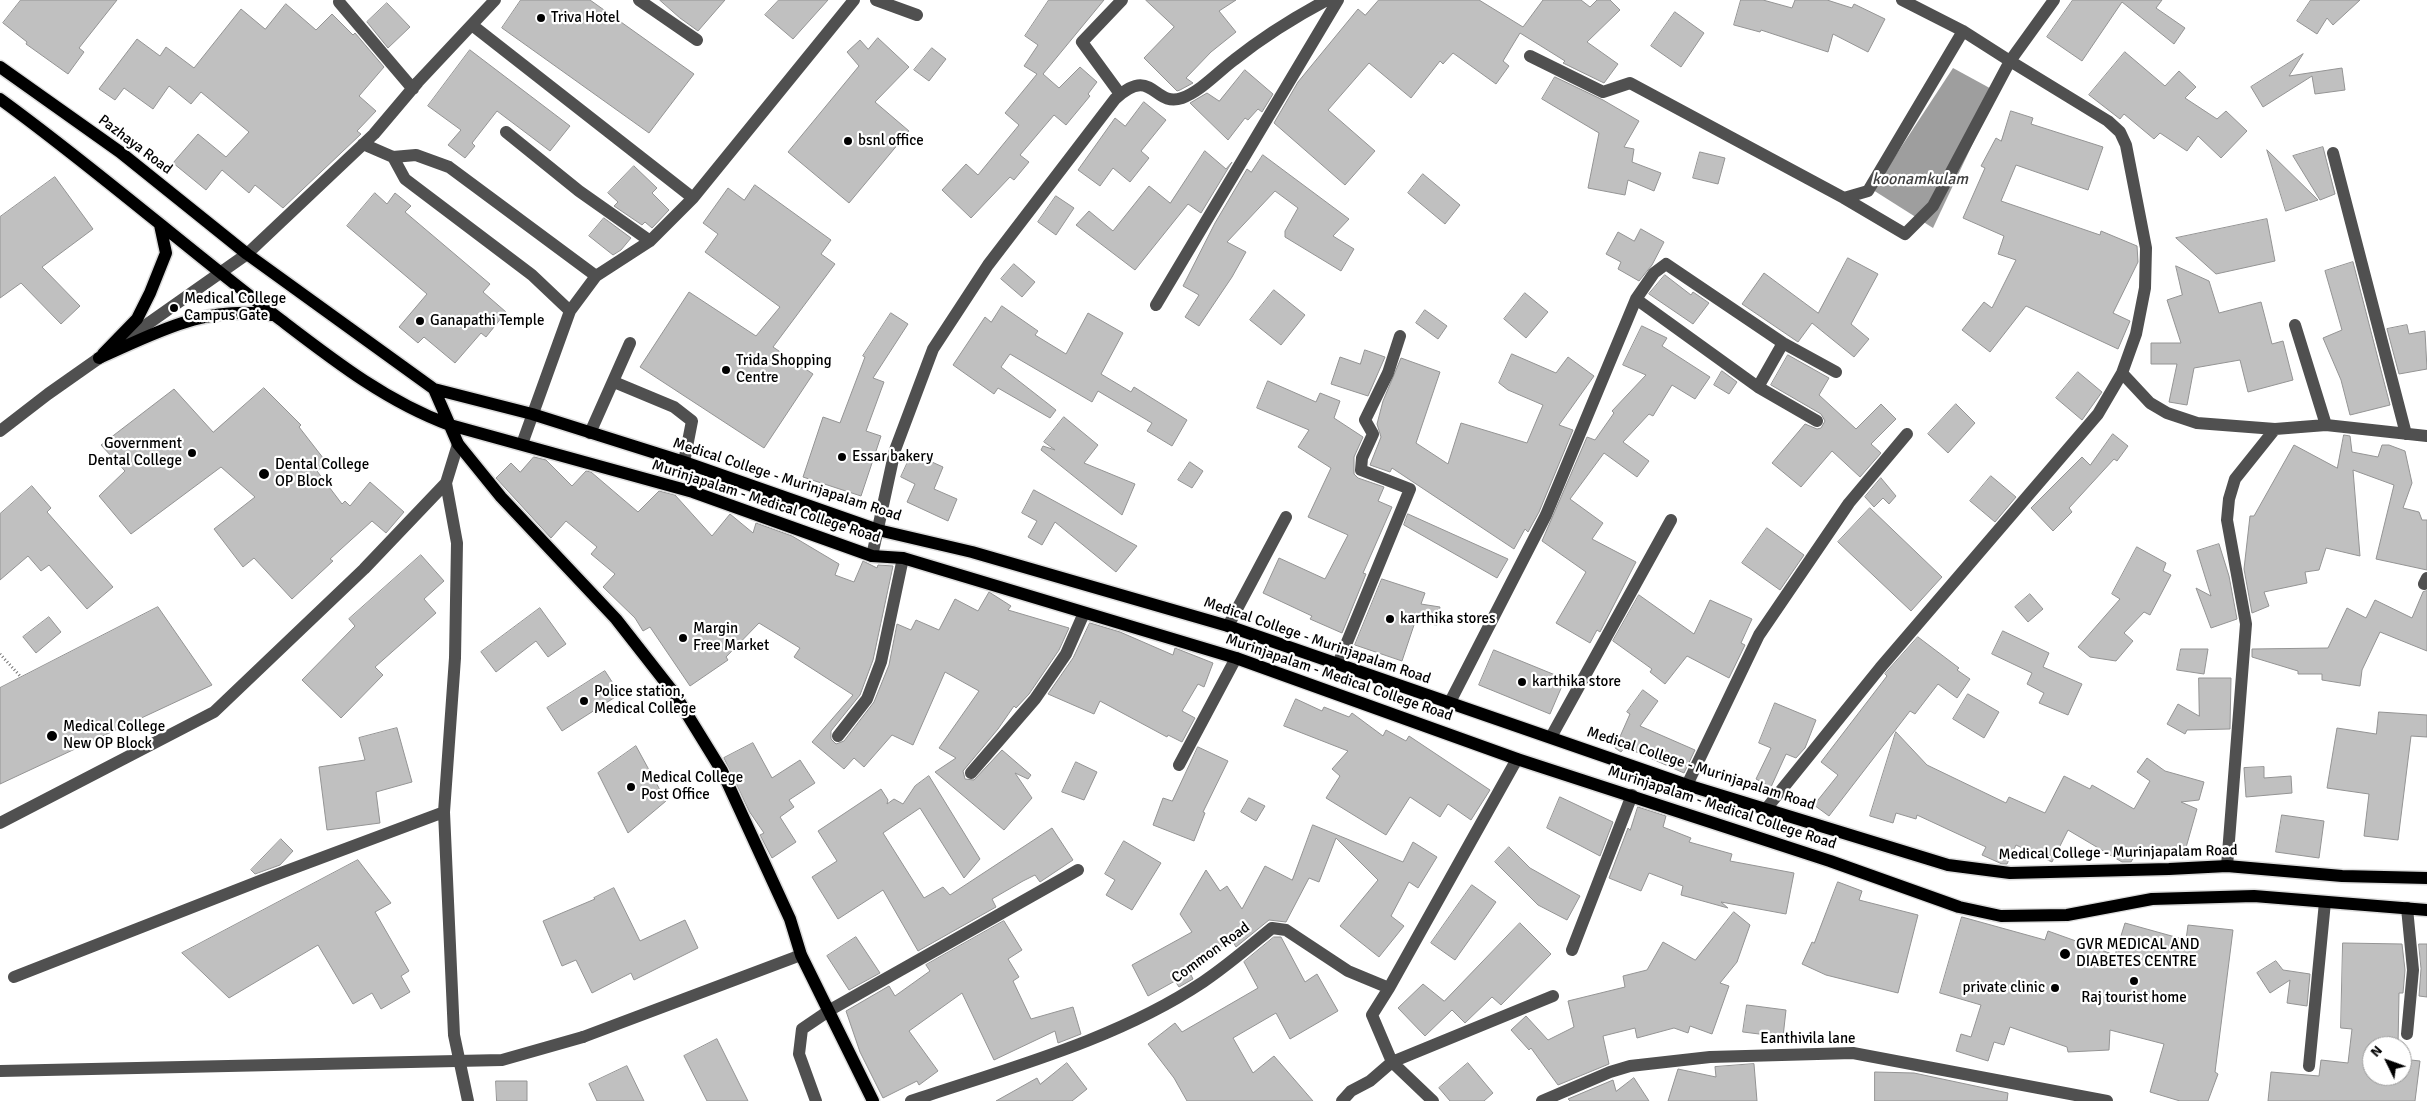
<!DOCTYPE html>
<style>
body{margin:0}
#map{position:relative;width:2427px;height:1101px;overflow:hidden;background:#fff;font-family:Signika,sans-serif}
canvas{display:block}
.north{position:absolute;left:2362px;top:1036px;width:50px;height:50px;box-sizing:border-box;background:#fff;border:1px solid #999;border-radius:50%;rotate:312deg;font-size:14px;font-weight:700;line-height:20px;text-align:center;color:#000}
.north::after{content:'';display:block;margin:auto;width:18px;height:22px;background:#000;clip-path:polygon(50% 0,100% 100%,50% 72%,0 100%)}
</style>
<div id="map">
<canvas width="2427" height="1101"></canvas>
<div class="north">N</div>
</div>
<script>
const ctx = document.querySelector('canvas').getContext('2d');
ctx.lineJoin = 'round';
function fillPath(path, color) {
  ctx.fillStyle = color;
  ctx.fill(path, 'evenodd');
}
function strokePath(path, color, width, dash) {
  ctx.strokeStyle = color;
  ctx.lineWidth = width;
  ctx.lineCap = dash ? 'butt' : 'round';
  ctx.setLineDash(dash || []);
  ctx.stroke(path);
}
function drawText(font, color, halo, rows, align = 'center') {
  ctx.font = font + ' Signika,sans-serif';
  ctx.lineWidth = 4.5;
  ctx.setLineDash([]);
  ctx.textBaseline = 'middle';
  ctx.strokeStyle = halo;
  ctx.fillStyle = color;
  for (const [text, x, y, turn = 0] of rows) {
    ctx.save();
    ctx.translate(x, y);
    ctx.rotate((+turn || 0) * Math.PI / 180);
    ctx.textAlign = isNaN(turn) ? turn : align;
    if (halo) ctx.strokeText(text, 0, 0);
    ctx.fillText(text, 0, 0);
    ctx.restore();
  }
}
fillPath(new Path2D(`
 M1953 68 1997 92 1933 228 1873 190Z`), '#9e9e9e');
const building = new Path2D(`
 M21 0H117L79 48 84 52 68 74 26 44 27 42 3 23Z
 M521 0H590L694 74 649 133 502 28Z
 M660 0H725L698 31 680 18Z
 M779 0H828L793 39 765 15Z
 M1049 0H1104L1043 74 1059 88 1080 67 1097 82 1088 94 1090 96 1066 125 1054 115 1020 155 1029 162 1014 180 1010 177 971 218 942 190 966 164 978 175 1019 125 1005 113 1037 74 1024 66 1038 45 1025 36Z
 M1146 0H1236L1219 11 1236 32 1211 52 1186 78 1193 83 1180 90 1177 91 1144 58 1174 27Z
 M1379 0H1479L1523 27 1543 0H1581L1590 7 1597 0H1610L1620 10 1587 42 1618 64 1604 83 1563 63 1565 61 1520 33 1503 61 1509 66 1496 84 1453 53 1443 64 1440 61 1411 98 1369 63 1328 110 1375 151 1345 185 1274 123 1298 82 1358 9 1365 15Z
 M1741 0H1763L1792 8 1795 0H1827L1852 8 1854 4 1885 19 1868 52 1833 34 1828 52 1761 30 1760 32 1734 25Z
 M2073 0H2162L2156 8 2185 28 2174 44 2122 2 2082 61 2047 37Z
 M2311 0H2360L2333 25 2327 18 2317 34 2297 21Z
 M387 3 410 27 388 48 367 22Z
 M286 4 316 30 332 14 353 35 355 33 384 67 359 96 376 111 357 131 361 134 283 208 255 185 249 193 222 170 206 190 173 163 198 134 226 157 249 132 201 92 191 104 169 86 153 109 124 88 115 100 99 89 137 39 160 56 166 47 194 68 241 9 265 29Z
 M1675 12 1704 33 1681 67 1651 46Z
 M878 38 909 67 875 102 909 131 849 203 788 152 859 66 847 52 860 40 868 49Z
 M932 48 946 59 929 81 914 70Z
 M470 50 570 126 550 151 497 111 472 143 475 146 465 158 448 145 461 130 428 106Z
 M2125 52 2165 86 2179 71 2196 87 2185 98 2217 119 2226 111 2247 131 2221 158 2198 136 2187 151 2160 133 2154 139 2124 114 2120 119 2089 95Z
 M2303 54 2289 76 2342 68 2345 90 2315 94 2312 76 2263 107 2251 87Z
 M1245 70 1273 94 1262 112 1258 109 1248 120 1245 118 1228 140 1190 103 1207 93 1219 101Z
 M1555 77 1603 100 1639 121 1624 147 1634 149 1632 162 1661 173 1654 191 1628 180 1625 195 1588 188 1599 133 1542 99Z
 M1144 102 1166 120 1141 151 1149 158 1130 182 1113 168 1100 186 1078 170 1115 118 1125 126Z
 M2011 111 2033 118 2031 124 2103 147 2088 190 2016 165 2001 201 2100 235 2101 231 2137 246 2138 262 2113 313 2130 321 2118 349 2026 306 1990 352 1962 330 1984 302 1992 308 2016 260 1998 254 2004 236 1963 218 1985 168 1981 166 1996 138 2001 141Z
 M2323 147 2335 194 2320 200 2293 156Z
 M2267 150 2318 200 2286 211Z
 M1205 151 1226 169 1232 162 1201 213 1188 204 1135 270 1076 225 1089 211 1113 231 1149 186 1170 203Z
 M1700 152 1725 158 1718 184 1693 178Z
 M1263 155 1349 219 1333 236 1354 249 1341 271 1285 237V231L1298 208 1275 191 1227 242 1246 252 1232 277 1199 326 1185 317 1199 295 1183 286 1215 223 1247 169 1251 172Z
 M634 166 657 188 652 193 669 210 652 228 645 222 642 225 614 206 618 202 608 193Z
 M1423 174 1460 205 1445 224 1408 193Z
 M55 177 93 229 42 267 80 306 61 324 21 283 0 298V217Z
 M755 185 831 240 821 254 835 264 773 347 813 374 764 448 640 367 689 292 756 336 780 307 705 252 718 234 703 223 728 188 744 200Z
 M375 193 387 204 395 193 411 206 405 212 490 284 483 292 506 312 486 337 481 333 455 363 424 337 418 343 399 327 427 294 347 226Z
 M1056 196 1074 208 1056 235 1038 222Z
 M604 218 631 238 621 250 613 255 589 236Z
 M2267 219 2275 261 2216 274 2176 238Z
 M1641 229 1664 242 1652 265 1639 281 1618 269 1621 262 1606 254 1618 232 1634 241Z
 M1848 258 1878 274 1851 324 1869 339 1854 357 1812 323 1798 342 1742 304 1764 273 1818 313Z
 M2353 262 2390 405 2350 415 2341 380 2323 338 2342 330 2325 271Z
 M1014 264 1035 282 1022 297 1001 279Z
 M2176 266 2209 281 2219 313 2261 302 2272 344 2283 341 2293 380 2248 392 2240 360 2194 368 2187 405 2169 402 2177 364H2151V343H2181L2167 300 2182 295Z
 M1665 275 1691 295 1693 292 1709 303 1693 324 1649 294Z
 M1274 290 1305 315 1281 345 1250 320Z
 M1525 293 1548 312 1526 338 1504 319Z
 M1002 306 1038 331 1035 335 1066 354 1088 313 1123 333 1101 374 1131 392 1134 387 1187 420 1172 446 1147 431 1152 423 1098 391 1092 402 1010 354 1001 367 1056 410 1050 418 998 388 994 394 953 365 985 317 991 322Z
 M1425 310 1447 326 1438 339 1416 323Z
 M891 313 908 324 873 378 884 382 866 431 881 436 861 496 803 477 823 417 840 423 865 357 863 356Z
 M2407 325 2409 334 2425 331 2427 369 2399 374 2387 329Z
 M1642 326 1667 338 1662 346 1710 377 1695 399 1672 385 1653 416 1649 414 1623 442 1649 461 1637 477 1604 453 1570 499 1603 523 1592 539 1636 562 1600 632 1597 630 1590 643 1556 623 1586 572 1542 541 1587 437 1595 440 1614 413 1612 411 1646 375 1623 365Z
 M1365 350 1385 357 1368 396 1331 384 1340 357 1360 364Z
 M1512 354 1556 373 1568 357 1594 376 1559 425 1573 430 1539 512 1528 532 1525 529 1514 549 1392 468 1390 472 1370 465 1381 437 1377 424 1383 401 1401 358 1440 372 1416 443 1448 464 1461 423 1527 443 1543 405 1508 390 1499 383Z
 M1788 355 1829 378 1819 395 1856 429 1881 404 1896 419 1871 444 1881 453 1860 477 1832 451 1801 487 1772 463 1805 424 1817 429 1821 428 1825 421 1821 414 1771 385Z
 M1722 371 1737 382 1729 394 1714 385Z
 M2078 372 2102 392 2082 420 2056 398Z
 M1268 381 1316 402 1320 393 1340 401 1334 418 1363 437 1354 457V474L1358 478 1384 487 1378 501 1392 507 1363 573 1366 574 1342 633 1310 619 1312 616 1263 593 1279 558 1325 579 1348 535 1308 517 1331 468 1298 447 1309 430 1257 408Z
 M264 388 301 425 299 427 327 463 317 471 342 504 345 501 350 506 370 482 404 512 386 533 372 521 330 559 333 561 292 599 254 558 243 567 214 529 255 497 221 467 131 534 99 496 125 471 101 445 174 389 213 432Z
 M1956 404 1975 423 1948 453 1928 434Z
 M1064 417 1098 445 1084 463 1135 484 1122 515 1041 450 1043 446 1055 450 1044 442Z
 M2113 434 2128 446 2117 461 2114 459 2069 508 2072 512 2053 531 2031 508 2082 457 2090 465Z
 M2344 435 2350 436 2352 452 2378 457 2382 445H2389L2405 451 2412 483 2403 508 2419 512 2422 520H2427V570L2376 559 2394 485 2353 470 2360 556 2326 548 2319 570 2305 572 2307 583 2264 592 2269 606 2252 613 2244 569 2250 516H2254L2294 445 2337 468Z
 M912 453 943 467 934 489 957 499 948 521 907 502 915 484 901 477Z
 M534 457 546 460 572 486 586 471 591 472 638 512 659 491 675 495 712 536 730 514 753 533 756 523 792 536 839 564 835 575 854 582 863 561 877 568 878 565 893 566 873 660 860 695 831 731V739L836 744 844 741 874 702 889 665 897 624 911 630 916 620 939 630 955 599 978 611 989 592 1011 606 1008 610 1069 628 1059 650 1029 694 1016 708 1014 706 998 729 963 771 965 779 974 780 1002 750 1031 775 1028 779 1015 773 1032 798 1004 830 935 772 956 758 939 748 979 691 945 672 913 745 892 735 864 767 854 758 844 769 812 742 853 695 794 657 800 648 759 623 726 657 728 660 690 686 650 627 643 631 635 618 603 587 615 574 591 554 597 547 566 521 551 538 496 478 511 463 520 472Z
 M1190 462 1203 471 1192 488 1178 480Z
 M1991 476 2016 497 1995 522 1970 501Z
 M1881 478 1896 496 1889 504 1883 498 1874 507 1865 497Z
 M32 486 51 508 47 512 113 587 87 609 49 565 41 571 28 556 0 580V514Z
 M1034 490 1137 546 1116 572 1055 522 1042 545 1028 537 1037 521 1022 513Z
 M1870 508 1942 577 1911 611 1838 542Z
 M1408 514 1508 559 1497 578 1404 525Z
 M1767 528 1804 555 1780 590 1742 563Z
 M2219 544 2229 576 2237 619 2211 628 2196 588 2211 596 2197 551Z
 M2137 547 2166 563 2163 571 2171 575 2150 615 2144 612 2124 633 2133 641 2116 661 2090 657 2078 647 2120 599 2112 594Z
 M421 555 444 581 424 599 436 613 375 667 383 675 341 718 302 680 355 626 349 619Z
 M1382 579 1425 593 1421 604 1440 607 1437 625 1415 622 1402 661 1355 645Z
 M2427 591V651L2380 632 2362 670 2360 686 2322 680V674H2298V671L2252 657V649L2328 648 2347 608 2366 618 2375 600 2412 618 2423 592Z
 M2030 594 2043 609 2028 622 2015 607Z
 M1639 595 1694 634 1710 600 1752 619 1741 643 1745 645 1729 678 1687 656 1665 684 1650 672 1652 669 1613 641Z
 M158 607 212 685 0 784V688Z
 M540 608 566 644 548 657 536 641 496 672 481 652Z
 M49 617 61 632 36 653 23 637Z
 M1090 623 1120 632 1173 655 1175 648 1213 663 1204 687 1198 684 1182 711 1195 718 1182 742 1168 735 1167 737 1100 701 1094 714 1048 694 1073 658Z
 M2003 631 2049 653 2043 667 2082 684 2068 715 2039 703 2044 693 2027 684 2032 673 1992 654Z
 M1918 637 1959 668 1957 670 1970 679 1957 698 1938 684 1915 714 1910 711 1829 816 1814 805 1838 775 1821 762 1887 676 1885 674Z
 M2181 649H2208L2204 674 2177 670Z
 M1494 650 1565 679 1550 714 1479 685Z
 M605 671 620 694 562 731 547 708Z
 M2199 678H2231L2230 729 2187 730 2185 734 2167 724 2178 704 2199 716Z
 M1643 690 1658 701 1640 726 1695 750 1684 773 1625 747 1621 752 1615 748 1630 714 1627 712Z
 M1968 694 1999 712 1984 738 1953 719Z
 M1296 699 1322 711 1324 707 1349 717 1352 713 1383 736 1386 730 1406 741 1409 736 1490 790 1471 820 1448 804 1440 817 1410 797 1386 835 1326 798 1340 776 1332 769 1348 751 1284 726Z
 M1775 703 1816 720 1805 748 1796 758 1786 754 1771 787 1756 779 1771 748 1759 743Z
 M2379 712 2427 715V737L2411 736 2398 840 2364 836 2369 794 2327 788 2337 728 2376 734Z
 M397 728 412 782 376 792 380 823 327 830 319 767 365 760 359 738Z
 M1896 732 1927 765 2006 803 2009 797 2045 813 2064 776 2090 789 2092 785 2134 809 2150 781 2137 772 2147 758 2165 771 2204 782 2199 800 2181 802 2197 809 2183 858 2140 846 2131 862H2122L2068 830 2052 862 2016 845 2007 864H2002L1982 855 1986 847 1917 815 1916 819 1896 813 1893 823 1870 816Z
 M753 743 772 778 800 760 815 783 789 800 794 807 780 817 796 842 772 858 760 835 764 833 749 811 724 758Z
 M636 746 666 801 628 833 598 773Z
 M1198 747 1228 761 1203 812 1205 813 1194 841 1153 825 1163 798 1172 801Z
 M1076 762 1097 772 1084 800 1062 792Z
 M2264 767V778L2291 776 2292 793 2246 797 2244 768Z
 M929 776 980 859 964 878 920 808 883 833 924 898 943 887 950 895 1052 828 1073 860 1040 882 1035 875 1023 881 992 899 996 907 918 951 883 890 838 919 812 877 837 861 818 831 881 789 888 800 887 804 894 799 903 804 915 786Z
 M1560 797 1613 822 1600 856 1547 828Z
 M1249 798 1265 806 1256 821 1241 812Z
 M1638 807 1666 816 1663 827 1691 838 1689 842 1732 854 1730 861 1794 873 1786 914 1721 902 1728 908 1681 895 1683 886 1649 873 1641 891 1609 878 1628 828 1630 830Z
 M2282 815 2324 821 2319 858 2276 852Z
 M1313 825 1403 862 1413 842 1437 857 1418 888 1409 882 1391 916 1404 926 1379 957 1340 926 1378 880 1336 838 1319 882 1309 878 1286 922 1269 920 1236 947 1232 940 1188 969 1193 979 1179 987 1175 981 1148 996 1132 965 1192 932 1180 914 1206 870 1220 891 1227 886 1242 909 1265 866 1292 880Z
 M281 839 293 851 280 865 255 874 251 870Z
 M1124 841 1161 863 1132 910 1106 895 1115 880 1105 874Z
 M1509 847 1530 868 1580 896 1567 920 1538 905 1495 862Z
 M358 860 391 903 375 912 409 971 401 976 410 992 381 1009 372 993 353 1004 318 945 229 998 182 953Z
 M1838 882 1862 891 1859 900 1918 915 1898 993 1826 975 1802 964 1812 942 1814 943Z
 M1472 885 1496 902 1455 960 1431 943Z
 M614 888 640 941 685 920 698 948 634 980 631 973 592 993 576 960 562 966 543 921 595 899 594 898Z
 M1734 912 1750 925 1737 962 1720 983 1729 986 1712 1034 1690 1026 1688 1033 1674 1028 1637 1038 1635 1028 1603 1036 1609 1064 1558 1085 1531 1048 1529 1050 1511 1030 1526 1016 1548 1040 1574 1027 1568 1001 1625 987 1623 976 1647 970 1663 942 1695 960Z
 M1962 917 2045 940 2048 931 2115 955 2125 923 2186 940 2188 925 2233 930 2215 1072 2218 1074 2208 1101H2180L2150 1092 2164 1044 2110 1030 2109 1050 2068 1052 2067 1047 2010 1027 2004 1045 1994 1042 1988 1061 1956 1051 1961 1034 1971 1037 1981 1005 1940 993Z
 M1004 921 1022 950 1008 959 1019 977 1013 981 1031 1019 1073 1007 1081 1034 1058 1043 1055 1031 994 1060 962 993 909 1031 938 1071 919 1085 917 1081 883 1098 860 1052 846 1011 889 986 895 996 930 971 926 965Z
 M1520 923 1551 954 1501 1005 1492 997 1465 1023 1452 1010 1425 1036 1398 1008 1423 984 1444 1001Z
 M856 937 880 973 849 990 827 956Z
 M1274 937H1281L1305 982 1317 974 1338 1011 1290 1039 1276 1013 1233 1038 1253 1073 1274 1056 1313 1101H1187L1174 1078 1148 1044 1175 1023 1182 1032 1258 988 1244 962Z
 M2343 943 2402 944 2405 970 2403 993H2399L2398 1046H2372V1076H2402V1059L2420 1061 2415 1101H2268L2271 1072 2319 1076 2321 1060 2348 1063 2352 1029 2341 1028Z
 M2419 944H2427V997L2419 996 2421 969Z
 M2276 961 2283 970 2310 974 2307 1006 2287 1003 2290 980 2270 993 2257 973Z
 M1747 1005 1786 1010 1783 1037 1743 1032Z
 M717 1039 748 1101H707L684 1056Z
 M1067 1063 1087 1089 1072 1101H996L1037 1078 1040 1084Z
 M1468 1063 1493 1093 1484 1101H1450L1439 1088Z
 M1754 1064 1757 1101H1668L1678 1069 1716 1077 1715 1067Z
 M627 1066 644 1101H597L589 1084Z
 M1875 1072 1914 1073 2008 1093 2007 1101H1875Z
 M1634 1078 1649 1101H1570L1568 1099 1613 1080 1616 1091Z
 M496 1081H527V1101H497Z`);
fillPath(building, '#c0c0c0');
strokePath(building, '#949494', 1);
const major = new Path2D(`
 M0 67 120 152 247 254 434 389 532 414 684 462 878 530 972 552 1228 626 1687 785 1948 865 2010 873 2169 869 2227 866 2342 876 2427 878
 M0 99C95 168 184 246 277 317 332 359 385 401 450 425L693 492 872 556 903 558 1236 658 1517 759 1830 861 1959 907 2001 916 2067 915 2152 899 2254 896 2427 910
 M103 354 137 319 150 293 166 253 160 225
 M99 358C156 333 207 304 272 315
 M434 389 458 444 501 497 616 619 674 693 722 771 790 919 801 955 873 1101`);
strokePath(major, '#dbdbdb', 15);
strokePath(new Path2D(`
 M0 654 21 677`), '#727272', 3, [1, 2.5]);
strokePath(new Path2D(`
 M639 0 697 40
 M876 0 917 15
 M1902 0 1963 31 2010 61 2054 0
 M339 2 413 89
 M472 25 693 198 650 241 596 276 570 311 522 444
 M1530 56 1603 92 1630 83 1844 198 1868 191 1963 31
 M1120 94 1082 42 1122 0
 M506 132 579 191 650 241
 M363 144 393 157 416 155 449 167 596 276
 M2333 153 2406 434
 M393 157 405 179 532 275 570 311
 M693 198 854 0
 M1636 299 1758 387 1817 421
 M1156 305 1338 0
 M2295 325 2326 425
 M2122 373 2150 403 2167 413 2197 423 2275 429 2326 425 2427 436
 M614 382 674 407 692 421 684 462
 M1758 387 1783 343
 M0 431 48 394 247 254 374 134 418 82 495 0
 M590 433 630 343
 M446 483 457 543 455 658 444 812 454 1035 468 1101
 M872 556 895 450 933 349 988 265 1115 99C1153 64 1153 108 1182 98 1201 91 1218 72 1234 60 1263 37 1295 17 1327 0
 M2424 584 2427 578
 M1228 626 1286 517
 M1338 664 1410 489 1361 470 1362 458 1373 434 1365 420 1388 373 1400 336
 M1449 704 1546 515 1636 299 1654 273 1666 264 1783 343 1836 372
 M838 736 867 699 881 662 903 558
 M1551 737 1671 520
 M1179 765 1236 658
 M971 773 1035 699 1066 654 1084 613
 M1687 785 1759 635 1849 503 1907 434
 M1766 809 1880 668 2098 414 2122 373 2136 334 2145 288 2146 248 2126 145 2120 132 2108 121 2010 61 1933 206 1905 234 1844 198
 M0 823 214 712 364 569 446 483 458 444
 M2227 866 2246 624 2227 520 2229 499 2235 479 2275 429
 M2407 908 2413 970 2407 1034
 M1572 950 1632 795
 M14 977 262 880 444 812
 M1389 988 1517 759
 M583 1037 801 955
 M2309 1066 2325 902
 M816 1101 799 1054 802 1029 830 1010 1078 870
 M911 1101C1009 1068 1116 1040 1203 982 1227 966 1250 946 1272 928L1286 930 1348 971 1389 988 1372 1015 1392 1062 1433 1101
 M1342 1101 1351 1091 1370 1081 1392 1062 1553 996
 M1542 1101 1610 1072 1630 1066 1710 1057 1853 1053 2107 1101`), '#505050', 12);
strokePath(major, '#000', 12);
strokePath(new Path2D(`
 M0 1071 502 1060 583 1037`), '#505050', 12);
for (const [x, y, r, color] of [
 [541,18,5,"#000"],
 [848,141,5,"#000"],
 [174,308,5,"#000"],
 [420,321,5,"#000"],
 [726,370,5,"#000"],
 [192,453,5,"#000"],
 [842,457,5,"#000"],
 [264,474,6,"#000"],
 [1390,619,5,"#000"],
 [683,638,5,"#000"],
 [1522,682,5,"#000"],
 [584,701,5,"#000"],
 [52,736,6,"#000"],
 [631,787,5,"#000"],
 [2065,954,6,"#000"],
 [2134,981,5,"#000"],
 [2055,988,5,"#000"]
]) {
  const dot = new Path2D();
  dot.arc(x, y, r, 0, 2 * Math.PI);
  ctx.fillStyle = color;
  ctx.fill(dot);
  strokePath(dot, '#fff', 2);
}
drawText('15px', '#000', '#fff', [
 ["Triva Hotel",551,18],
 ["bsnl office",858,141],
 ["Medical College",184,299],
 ["Campus Gate",184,316],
 ["Ganapathi Temple",430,321],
 ["Trida Shopping",736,361],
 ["Centre",736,378],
 ["Government",182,444,"right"],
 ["Dental College",182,461,"right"],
 ["Essar bakery",852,457],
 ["Dental College",275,465],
 ["OP Block",275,482],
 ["karthika stores",1400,619],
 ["Margin",693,629],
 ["Free Market",693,646],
 ["karthika store",1532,682],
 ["Police station,",594,692],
 ["Medical College",594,709],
 ["Medical College",63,727],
 ["New OP Block",63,744],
 ["Medical College",641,778],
 ["Post Office",641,795],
 ["GVR MEDICAL AND",2076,945],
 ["DIABETES CENTRE",2076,962],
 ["private clinic",2045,988,"right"],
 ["Raj tourist home",2134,998,"center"]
], 'left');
drawText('15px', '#000', '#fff', [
 ["Pazhaya Road",135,145,37],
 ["Medical College - Murinjapalam Road",787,480,18],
 ["Murinjapalam - Medical College Road",766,502,18],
 ["Medical College - Murinjapalam Road",1317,641,19],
 ["Murinjapalam - Medical College Road",1339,678,19],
 ["Medical College - Murinjapalam Road",1701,769,18],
 ["Murinjapalam - Medical College Road",1722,808,18],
 ["Medical College - Murinjapalam Road",2118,853,-1],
 ["Common Road",1211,953,-36],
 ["Eanthivila lane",1808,1039]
]);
drawText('italic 16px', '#3f3f3f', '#fff', [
 ["koonamkulam",1920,180]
]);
</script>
